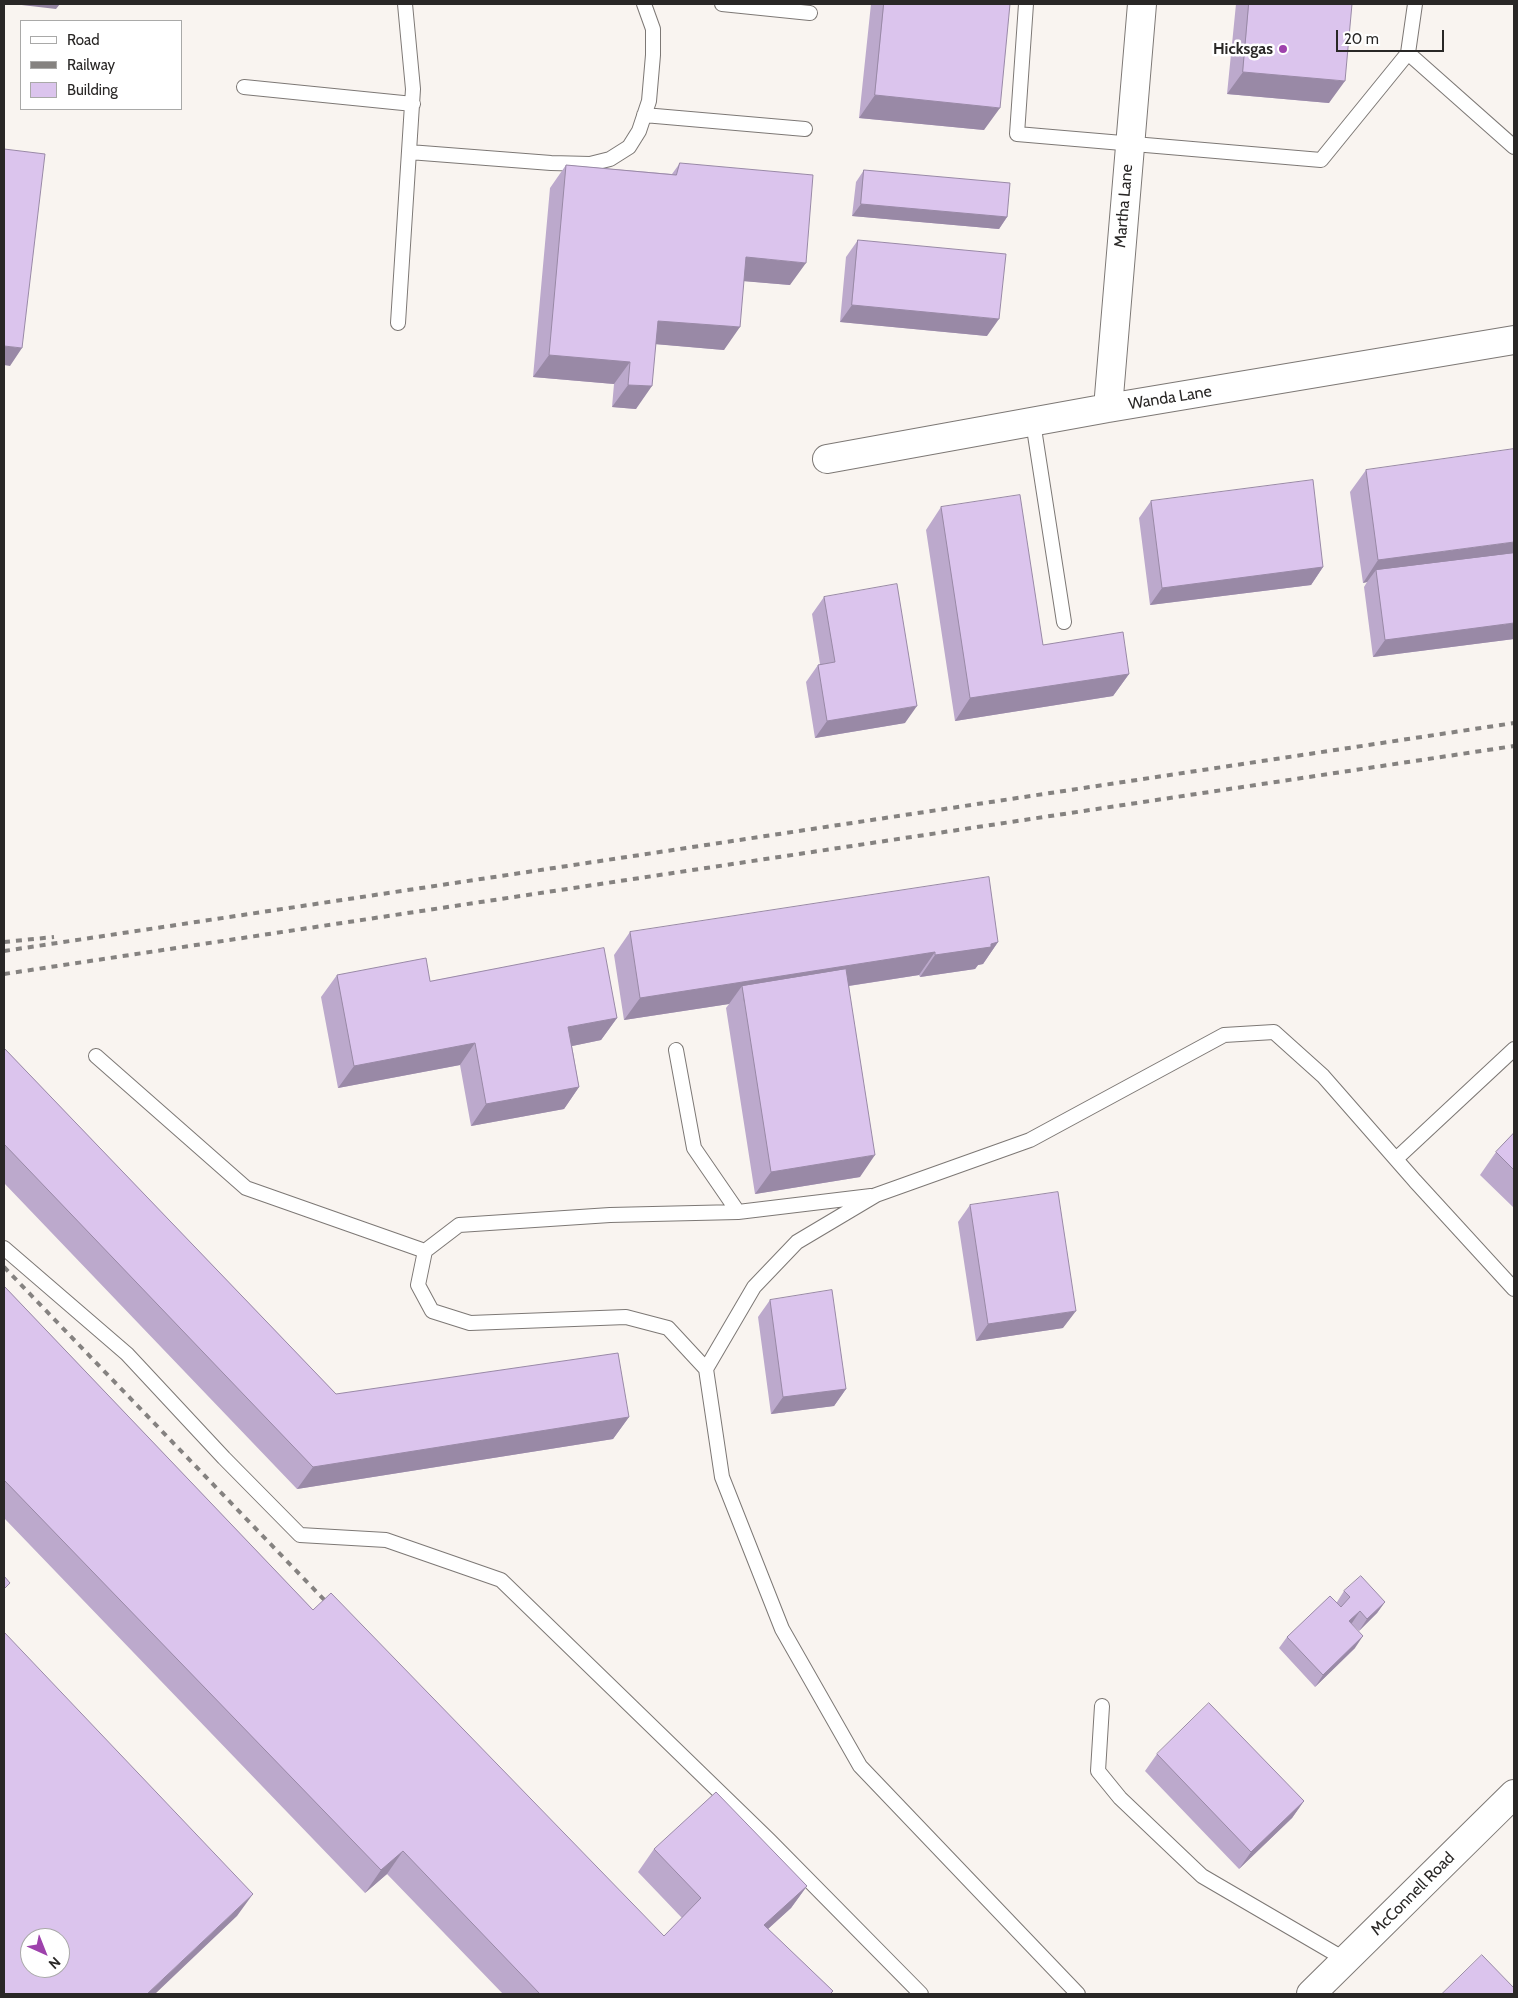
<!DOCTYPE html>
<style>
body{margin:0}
#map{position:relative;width:1518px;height:1998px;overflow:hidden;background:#f9f4f0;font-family:Cabin,sans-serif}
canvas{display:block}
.frame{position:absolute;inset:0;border:5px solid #292726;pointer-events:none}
.legend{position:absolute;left:20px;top:20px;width:162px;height:90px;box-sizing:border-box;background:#fff;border:1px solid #a9a9a8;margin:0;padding:6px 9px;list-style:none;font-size:15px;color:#292726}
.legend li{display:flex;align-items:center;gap:10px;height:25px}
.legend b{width:25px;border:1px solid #a9a9a8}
.north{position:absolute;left:20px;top:1928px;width:50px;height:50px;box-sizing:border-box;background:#fff;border:1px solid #a9a9a8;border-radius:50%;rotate:136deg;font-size:14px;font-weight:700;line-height:20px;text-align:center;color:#292726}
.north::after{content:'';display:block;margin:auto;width:18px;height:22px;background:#9e42ac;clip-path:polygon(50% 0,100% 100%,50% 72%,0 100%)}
.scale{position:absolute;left:1336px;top:30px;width:108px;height:22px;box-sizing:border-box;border:2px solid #292726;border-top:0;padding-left:6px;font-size:15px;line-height:18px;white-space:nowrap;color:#292726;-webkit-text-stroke:4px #fff;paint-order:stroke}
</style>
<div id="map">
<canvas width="1518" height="1998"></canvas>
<div class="frame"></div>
<ul class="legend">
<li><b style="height:6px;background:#fff"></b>Road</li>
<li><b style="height:6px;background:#858280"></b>Railway</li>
<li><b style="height:14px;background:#dbc4ed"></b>Building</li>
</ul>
<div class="north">N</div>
<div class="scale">20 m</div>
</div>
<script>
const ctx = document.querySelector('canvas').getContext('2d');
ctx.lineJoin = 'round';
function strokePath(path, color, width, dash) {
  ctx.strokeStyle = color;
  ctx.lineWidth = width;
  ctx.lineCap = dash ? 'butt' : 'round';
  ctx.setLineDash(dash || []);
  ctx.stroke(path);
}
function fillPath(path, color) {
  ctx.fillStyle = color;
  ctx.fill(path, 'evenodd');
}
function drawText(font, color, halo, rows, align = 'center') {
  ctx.font = font + ' Cabin,sans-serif';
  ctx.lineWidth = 5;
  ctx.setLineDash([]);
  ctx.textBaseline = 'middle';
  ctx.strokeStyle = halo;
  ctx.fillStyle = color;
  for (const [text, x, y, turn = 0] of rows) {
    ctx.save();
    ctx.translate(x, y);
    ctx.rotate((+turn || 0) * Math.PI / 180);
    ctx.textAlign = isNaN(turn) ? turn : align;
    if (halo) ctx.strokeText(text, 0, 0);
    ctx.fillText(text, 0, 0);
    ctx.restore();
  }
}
const lane = new Path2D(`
 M722 4 810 13
 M1026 4 1017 134 1321 160 1408 53 1415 4
 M1408 53 1514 147
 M244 87 413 104
 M644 115 805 129
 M409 152 551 163 590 164 610 159 629 147 639 131 649 101 653 55V29L644 4
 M398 323 413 89 405 4
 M1033 422 1064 622
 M676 1050 694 1148 738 1212 871 1196
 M96 1056 246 1188 425 1251
 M1396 1159 1514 1049
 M4 1248 127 1354 224 1458 300 1535 386 1540 501 1580 769 1840 921 1994
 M706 1369 668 1328 626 1317 470 1323 432 1311 418 1285 425 1251 459 1225 610 1215 738 1212
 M1102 1706 1098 1771 1120 1798 1202 1876 1346 1960
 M1078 1994 860 1766 782 1629 722 1477 706 1369 754 1287 797 1242 876 1195 1030 1140 1224 1035 1274 1032 1323 1076 1415 1181 1514 1289`);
const street = new Path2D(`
 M1108 408 1142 4
 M827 459 1108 408 1514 340`);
const secondary = new Path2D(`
 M1311 1994 1514 1794`);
strokePath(lane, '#7d7875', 16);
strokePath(street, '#7d7875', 30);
strokePath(secondary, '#7d7875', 30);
strokePath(lane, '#fff', 14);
strokePath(street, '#fff', 28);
strokePath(secondary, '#fff', 28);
strokePath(new Path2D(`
 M4 942 54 937
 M4 951 1514 723
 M4 974 1514 746
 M4 1267 334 1610`), '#858280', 4, [6, 6]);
fillPath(new Path2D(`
 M871 4H1010L984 130 859 118Z
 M1236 4H1352L1329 103 1227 94Z
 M680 163 790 285 744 281 724 350 656 344 636 409 612 407 614 384 533 377 550 188 566 165 672 174Z
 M864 170 1007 217 999 229 852 216 856 182Z
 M858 240 987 336 840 322 846 257Z
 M1366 470 1514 639 1373 657 1364 587 1367 582 1363 583 1350 492Z
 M1151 501 1323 567 1311 585 1150 605 1139 518Z
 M941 507 1043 645 1129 674 1113 696 955 721 926 530Z
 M824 597 905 723 815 738 806 682 818 665 820 664 812 614Z
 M630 932 998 942 983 964 978 965 975 969 920 977 919 975 849 986 860 1177 755 1194 726 1008 729 1004 624 1020 614 955Z
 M337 975 617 1018 601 1040 572 1046 579 1087 564 1109 471 1126 460 1065 338 1088 321 997Z
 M4 1048 336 1394 629 1417 613 1439 297 1489 4 1183Z
 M1514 1133V1208L1480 1175 1496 1152Z
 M970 1205 1063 1328 976 1341 958 1222Z
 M4 1286 313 1610 664 1936 682 1918 638 1872 654 1849 807 1886 791 1908 768 1929 833 1991 831 1994H503L387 1874 365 1893 4 1518Z
 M770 1300 846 1389 834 1406 771 1414 758 1317Z
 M1344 1591 1385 1602 1377 1613 1359 1631 1351 1623 1355 1648 1315 1687 1279 1648 1287 1637 1337 1602Z
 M1157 1754 1304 1801 1292 1818 1239 1869 1145 1771Z`), '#bca9cc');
fillPath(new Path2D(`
 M13 4H60L56 9Z
 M1243 72 1345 81 1329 103 1227 94Z
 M875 95 1000 108 984 130 859 118Z
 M861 204 1007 217 999 229 852 216Z
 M746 257 806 263 790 285 730 280Z
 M852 305 999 319 987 336 840 322Z
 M658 321 740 327 724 350 642 343Z
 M4 346 22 348 10 366 4 365Z
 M549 355 630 362 614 384 533 377Z
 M628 385 652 386 636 409 612 407Z
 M1514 542V562L1376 570 1367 582 1363 583 1378 560Z
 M1323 567 1311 585 1150 605 1162 588Z
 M1514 623V639L1373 657 1385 640Z
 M1129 674 1113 696 955 721 970 698Z
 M917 706 905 723 815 738 827 721Z
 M998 942 983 964 978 965 975 969 920 977 935 955Z
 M935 952 919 975 744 1002 742 986 729 1004 624 1020 640 998Z
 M617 1018 601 1040 553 1050 568 1027Z
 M475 1043 460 1065 338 1088 354 1066Z
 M579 1087 564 1109 471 1126 486 1104Z
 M875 1155 860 1177 755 1194 771 1172Z
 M1076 1311 1063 1328 976 1341 988 1324Z
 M846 1389 834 1406 771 1414 783 1397Z
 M629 1417 613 1439 297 1489 313 1467Z
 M1385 1602 1377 1613 1359 1631 1367 1619Z
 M1360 1611 1352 1623 1341 1633 1349 1621Z
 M1363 1636 1355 1648 1315 1687 1323 1675Z
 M1304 1801 1292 1818 1239 1869 1251 1852Z
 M403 1851 387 1874 365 1893 381 1870Z
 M807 1886 791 1908 748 1947 764 1925Z
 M253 1894 237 1916 155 1994H147Z`), '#9989a6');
const building = new Path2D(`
 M884 4H1010L1000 108 875 95Z
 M1249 4H1352L1345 81 1243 72Z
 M4 149 45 154 22 348 4 346Z
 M680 163 813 175 806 263 746 257 740 327 658 321 652 386 628 385 630 362 549 355 566 165 676 175Z
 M864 170 1010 183 1007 217 861 204Z
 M858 240 1006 254 999 319 852 305Z
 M1514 449V542L1378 560 1366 470Z
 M1313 480 1323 567 1162 588 1151 501Z
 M1020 495 1043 645 1123 632 1129 674 970 698 941 507Z
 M1514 553V623L1385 640 1376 570Z
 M897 584 917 706 827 721 818 665 835 662 824 597Z
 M989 877 998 942 991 944V947L935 955V952L640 998 630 932Z
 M604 948 617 1018 568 1027 579 1087 486 1104 475 1043 354 1066 337 975 426 958 430 981Z
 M846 969 875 1155 771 1172 742 986Z
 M4 1048 336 1394 618 1353 629 1417 313 1467 4 1144Z
 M1514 1133V1170L1496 1152Z
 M1058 1192 1076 1311 988 1324 970 1205Z
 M4 1286 313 1610 331 1593 664 1936 701 1898 654 1849 716 1792 807 1886 764 1925 833 1991 830 1994H540L403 1851 381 1870 4 1480Z
 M832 1290 846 1389 783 1397 770 1300Z
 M4 1576 10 1583 4 1589Z
 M1361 1576 1385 1602 1367 1619 1360 1611 1349 1621 1363 1636 1323 1675 1287 1637 1330 1596 1341 1607 1350 1597 1344 1591Z
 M4 1632 253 1894 147 1994H4ZM30 1938H60V1968H30Z
 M1209 1703 1304 1801 1251 1852 1157 1754Z
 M1482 1955 1514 1988V1994H1442Z`);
fillPath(building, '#dbc4ed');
strokePath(building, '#9989a6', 1);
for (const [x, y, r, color] of [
 [1283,49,5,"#9e42ac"]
]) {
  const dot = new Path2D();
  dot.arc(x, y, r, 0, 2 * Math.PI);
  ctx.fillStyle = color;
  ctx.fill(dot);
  strokePath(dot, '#fff', 2);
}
drawText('bold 16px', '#292726', '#fff', [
 ["Hicksgas",1273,49]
], 'right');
drawText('16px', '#292726', '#fff', [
 ["Martha Lane",1124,206,-85],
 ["Wanda Lane",1170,398,-9],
 ["McConnell Road",1413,1894,-45]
]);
</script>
